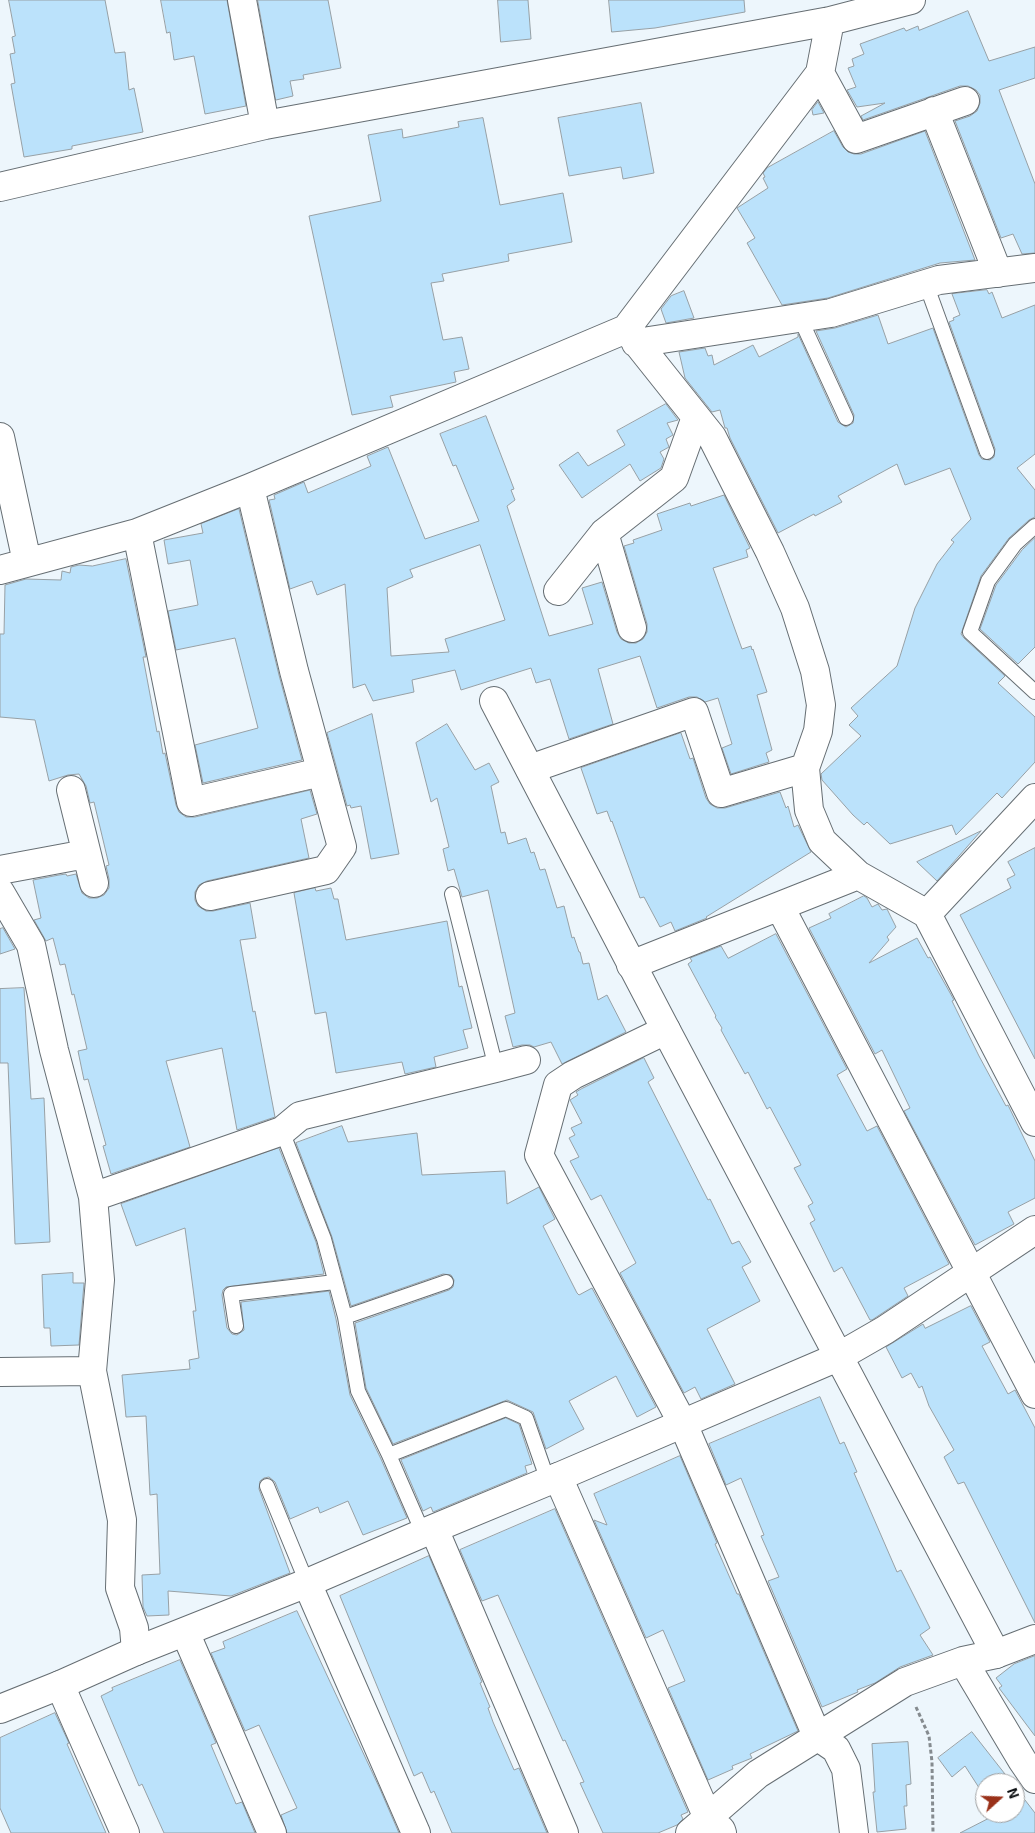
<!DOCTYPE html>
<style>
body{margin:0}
#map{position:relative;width:1035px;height:1833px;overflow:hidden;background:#edf6fc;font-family:"Exo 2",sans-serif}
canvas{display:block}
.north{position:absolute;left:975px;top:1773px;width:50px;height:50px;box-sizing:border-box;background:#fff;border:1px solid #9fa0a1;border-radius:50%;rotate:70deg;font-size:14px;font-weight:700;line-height:20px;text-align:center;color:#0e1113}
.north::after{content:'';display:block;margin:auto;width:18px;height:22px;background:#9a321a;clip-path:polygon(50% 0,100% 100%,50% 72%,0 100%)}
</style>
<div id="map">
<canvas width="1035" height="1833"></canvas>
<div class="north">N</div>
</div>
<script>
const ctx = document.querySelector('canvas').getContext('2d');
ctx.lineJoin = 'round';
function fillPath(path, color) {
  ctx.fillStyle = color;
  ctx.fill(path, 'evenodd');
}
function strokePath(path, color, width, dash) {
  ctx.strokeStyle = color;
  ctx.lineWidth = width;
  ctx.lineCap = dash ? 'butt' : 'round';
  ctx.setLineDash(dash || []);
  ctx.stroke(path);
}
const building = new Path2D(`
 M9 0H105L115 53 125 52 129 90 134 88 143 132 72 146V149L24 157 11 84 15 83 10 54 15 53 12 37 15 36Z
 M161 0H227L246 106 205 114 194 56 174 60 170 32 167 33Z
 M258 0H328L341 68 303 75 304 79 290 81 293 96 276 100Z
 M498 0H528L531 39 501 42Z
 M609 0H744L745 12 655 28 612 32Z
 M968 11 989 61 1035 47V78L999 90 1035 184V253L1022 254 1013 234 1001 238 955 121 970 116 977 111 980 103V95L976 90 968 86H960L863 120 861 116 885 103 857 107 847 90 856 87 848 68 854 66 852 59 864 54 860 44 904 28 906 31 918 26 919 30Z
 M818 102 824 113 813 115 812 110Z
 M641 103 654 173 623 179 621 167 569 176 558 118Z
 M483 118 500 205 563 193 572 242 508 254 509 261 442 274 444 281 431 283 443 340 462 337 469 369 454 372 456 382 390 396 393 407 352 415 309 216 381 201 368 135 402 129 403 138 459 127 458 122Z
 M834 131 843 147 848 152 854 154H861L925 131 975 260 940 263 828 298 782 305 747 243 755 238 737 208 768 188 763 178 765 177 763 173 767 168Z
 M987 290 989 294 992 292 1002 318 1035 305V454L1017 468 1035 490V517L1029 520 1009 538 981 576 961 634 964 638 1005 676 998 683 1035 717V762L1002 798 997 793 956 835 952 825 890 844 867 822 864 825 853 815 822 780 821 774 861 736 849 725 858 716 851 708 897 666 915 608 937 564 954 542 951 540 971 519 950 468 905 485 897 464 838 496 842 502 815 516 814 514 778 533 730 438 727 428H725L720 410 712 412 685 378 679 352 705 348 708 356 712 355 714 365 753 345 759 357 798 337V334L838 422 846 427 853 423 854 415 816 331 835 328 878 315 888 344 933 328 979 455 982 459 990 460 994 457 995 449 949 322 954 320 953 318 960 315 952 294Z
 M684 291 694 318 666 323 661 309 671 296Z
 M666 404 678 420 667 423 673 435 666 439 669 447 660 452 664 459 661 468 640 481 630 464 582 498 559 465 578 452 588 466 625 445 617 431Z
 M486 416 514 489 511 490 515 500 507 506 549 636 593 624 582 588 602 582 617 632 621 639 629 643H636L643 639 647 632V624L624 546 634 543 633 540 662 530 657 514 690 503 691 506 724 495 750 548 746 550 748 557 713 568 742 649 751 646 752 650 753 649 767 692 757 695 772 750 766 753 769 762 731 774 722 748 732 744 718 698 705 702 697 697H689L657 708 640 656 598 669 613 724 569 739 550 679 536 683 531 668 461 690 455 670 412 680 414 692 373 701 365 684 353 688 345 584 317 595 312 581 290 589 269 500 275 499 274 495 304 482 308 493 371 466 367 456 388 447 425 539 479 521 456 465 453 466 440 434ZM480 545 505 620 445 639 449 652 391 656 387 588 413 577 410 570Z
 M239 509 279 675 302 760 203 783 195 745 258 728 235 638 176 650 168 611 198 605 190 560 168 564 164 540 203 533 201 524Z
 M1035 538V647L1018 664 980 629 996 585 1022 550Z
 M126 559 146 657H143L157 732 159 731 163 754 165 753 176 805 179 812 186 817H195L310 790 317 814 301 819 309 858 207 881 199 885 195 892V900L198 906 206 911H213L250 903 256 938 240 940 253 1012 255 1011 275 1117 237 1130 222 1048 166 1061 190 1147 111 1174 103 1146 106 1145 88 1079 84 1080 78 1051 87 1049 74 994 72 995 65 964 60 965 53 938 46 941 34 920 41 918 33 880 59 875 66 874 67 876 76 874 82 893 89 898H97L104 895 109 888V879L106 866 109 865 94 802 90 803 86 786 79 774 68 775 49 781 35 720 0 717V634H4L5 585 26 579 61 580 62 571 70 573 71 567 79 565 92 566Z
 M372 714 399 854 371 859 361 806 351 808 350 805 347 806 327 733Z
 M447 724 475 770 489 763 499 782 491 786 501 833 505 832 508 844 526 838 531 853 534 852 540 870 545 869 557 908 564 906 572 938 574 937 579 952H580L583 964 589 963 598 1000 607 995 626 1032 562 1064 551 1042 534 1047 530 1045H522L513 1047 505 1016 515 1013 488 890 462 897 454 869 448 871 443 849 449 847 437 798 431 802 416 743Z
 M681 733 690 759 693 758 706 798 710 804 717 808H725L780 792 786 808 788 806 794 827 798 825 811 852 706 917 707 918 675 931 671 922 660 927 644 897 640 898 612 821 611 822 607 811 597 814 581 768Z
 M981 831 937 881 917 862Z
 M1035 848V1059L960 915 1011 888 1007 879 1015 875 1008 862Z
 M315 888 316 891 331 888 334 899H338L346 940 447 921 459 987 462 986 472 1028 463 1030 468 1048 434 1057 436 1067 405 1074 402 1062 336 1073 326 1012 315 1014 294 893Z
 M864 896 867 898 872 907 878 904 882 910 887 909 896 927 887 937 889 940 869 963 917 938 928 958 930 957 954 1000 952 1001 979 1056 1006 1106 1008 1105 1035 1161V1198L1008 1212 1014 1224 975 1245 904 1111 910 1108 882 1050 875 1054 809 928 831 918 829 914Z
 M3 928 15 949 0 954V929Z
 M776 934 847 1069 837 1075 867 1131 877 1126 949 1264 904 1288 908 1296 872 1320H870L842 1267 834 1272 810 1223 815 1220 808 1206 813 1203 794 1168 801 1165 770 1107 767 1109 748 1072 745 1074 721 1030 722 1028 715 1017 716 1016 688 964 692 961 690 958 721 946 728 958Z
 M24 988 31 1099 44 1098 50 1242 15 1244 8 1063H0V989Z
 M644 1058 654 1078 648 1082 708 1200 710 1199 732 1244 739 1241 751 1262 742 1267 760 1301 707 1329 735 1384 701 1399 695 1387 684 1393 620 1273 636 1263 601 1195 591 1200 570 1161 579 1157 569 1138 575 1135 571 1128 582 1123 570 1100 578 1095 576 1092 581 1089Z
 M342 1126 348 1142 417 1133 422 1175 505 1171 507 1204 539 1187 555 1219 543 1226 577 1293 579 1295 592 1288 656 1407 637 1417 616 1376 569 1401 584 1429 546 1449 533 1412 507 1400 393 1444 366 1388 355 1323 449 1290 453 1287 454 1280 451 1275 443 1274 351 1306 332 1237 296 1143Z
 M279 1148 316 1242 324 1274 226 1287 223 1290 222 1295 227 1328 232 1334 237 1335 244 1330 241 1302 329 1291 336 1319 350 1395 381 1459 407 1518 363 1535 348 1501 320 1513 318 1507 290 1519 275 1482 269 1477 264 1478 260 1481 259 1489 290 1573 231 1596 168 1591 169 1615 147 1616 143 1607 142 1575 160 1574 157 1494 150 1495 146 1416 126 1417 122 1375 190 1369 189 1360 199 1358 193 1311H196L185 1228 136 1246 121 1204Z
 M73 1273V1283H84L79 1345 51 1346 50 1328H44L42 1275Z
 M971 1306 990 1342 982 1346 1008 1394 1015 1390 1035 1428V1623L964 1482 958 1484 944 1457 954 1450 929 1406 922 1386 919 1388 911 1373 902 1378 886 1347 923 1324 925 1328Z
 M820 1397 840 1444 844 1442 857 1472 854 1473 897 1572 901 1570 930 1628 920 1635 933 1655 900 1667 875 1683 857 1690 858 1692 822 1707 768 1581 779 1577 761 1536 764 1535 741 1478 726 1485 709 1444Z
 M506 1418 519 1424 532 1464 525 1466 527 1473 433 1512 431 1507 423 1511 401 1460Z
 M680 1456 717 1543 715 1544 737 1594H739L798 1731 750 1754 752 1758 732 1766 733 1769 708 1780 668 1688 685 1681 663 1630 646 1638 594 1520 607 1525 594 1494Z
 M555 1509 688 1812 681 1815 683 1819 677 1825 658 1833H603L580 1783 584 1782 565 1740 563 1741 498 1595 482 1601 460 1550Z
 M429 1556 482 1682 480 1683 490 1707 488 1708 493 1722 514 1770 519 1768 547 1833H452L434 1791 431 1793 422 1772 414 1776 340 1596Z
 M297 1611 380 1789 399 1833H287L281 1815 297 1808 259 1725 245 1731 211 1653 225 1648 223 1642Z
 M1035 1656V1736L999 1688 1002 1686 996 1678 1014 1664Z
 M180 1660 216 1743 211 1745 236 1804 242 1802 255 1833H164L142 1784 139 1786 101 1696 113 1690 112 1688Z
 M55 1713 69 1743 67 1744 106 1833H11L0 1808V1738Z
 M972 1732 1012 1783H985V1797L965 1766 952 1777 938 1758Z
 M908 1742 911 1784 906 1785 907 1806H904L906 1829 877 1832 873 1792H875L872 1744Z
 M1025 1800 1035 1813V1833H960L999 1813H1015V1805Z`);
fillPath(building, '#bbe2fb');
strokePath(building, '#97a0a5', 1);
const service = new Path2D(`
 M926 284 987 452
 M800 318 846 418
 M1035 526 1015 544 988 581 970 632 1035 692
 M452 894 496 1068
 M282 1131 324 1239 345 1317 358 1391 389 1455 423 1533
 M345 1317 446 1282
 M236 1326 231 1294 335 1282
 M389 1455 506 1409 526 1418 548 1481
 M267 1486 307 1583`);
const minor = new Path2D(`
 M242 0 265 125
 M820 73 856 139 965 101
 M934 111 998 273
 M0 187 265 125 830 21 911 0
 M626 329 712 437 770 552 795 608 815 671 821 705 818 731 805 768 809 810 822 841 858 875
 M636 343 831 313 939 280 1035 268
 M0 437 27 562
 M137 533 191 802 321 772
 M604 533 632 628
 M0 570 137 533 250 488 626 329 820 73 830 21
 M558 591 604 533 674 478 696 417
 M530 769 694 712 721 793 805 768
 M71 790 94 883
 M0 870 86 854
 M0 892 31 945 54 1050 93 1197 100 1280 92 1371
 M210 896 326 870 342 847 294 671 250 488
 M780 907 1035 1394
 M927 914 1035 1122
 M631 965 858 875 927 914 1035 798
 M666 1030 573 1075 558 1085 539 1155 683 1424 817 1736 836 1749 846 1769 854 1833
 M93 1197 282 1131 300 1116 496 1068 526 1060
 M0 1372 92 1371 122 1520 120 1588 134 1628 136 1651
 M558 1477 708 1818 721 1830 722 1833
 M434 1529 564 1833
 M307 1583 416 1833
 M185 1632 272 1833
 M963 1661 1022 1760 1035 1779
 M60 1685 125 1833
 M690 1833 758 1774 905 1682 963 1661 996 1654 1035 1639`);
const tertiary = new Path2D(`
 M494 701 666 1030 996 1654
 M0 1709 60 1685 136 1651 307 1583 423 1533 558 1477 838 1357 885 1330 1035 1230`);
strokePath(service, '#666e73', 16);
strokePath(minor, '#666e73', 30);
strokePath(tertiary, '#666e73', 30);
strokePath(new Path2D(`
 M916 1707 929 1736 932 1762 933 1833`), '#858b8f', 3, [4, 2.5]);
strokePath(service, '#fff', 14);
strokePath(minor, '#fff', 28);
strokePath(tertiary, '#fff', 28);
</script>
